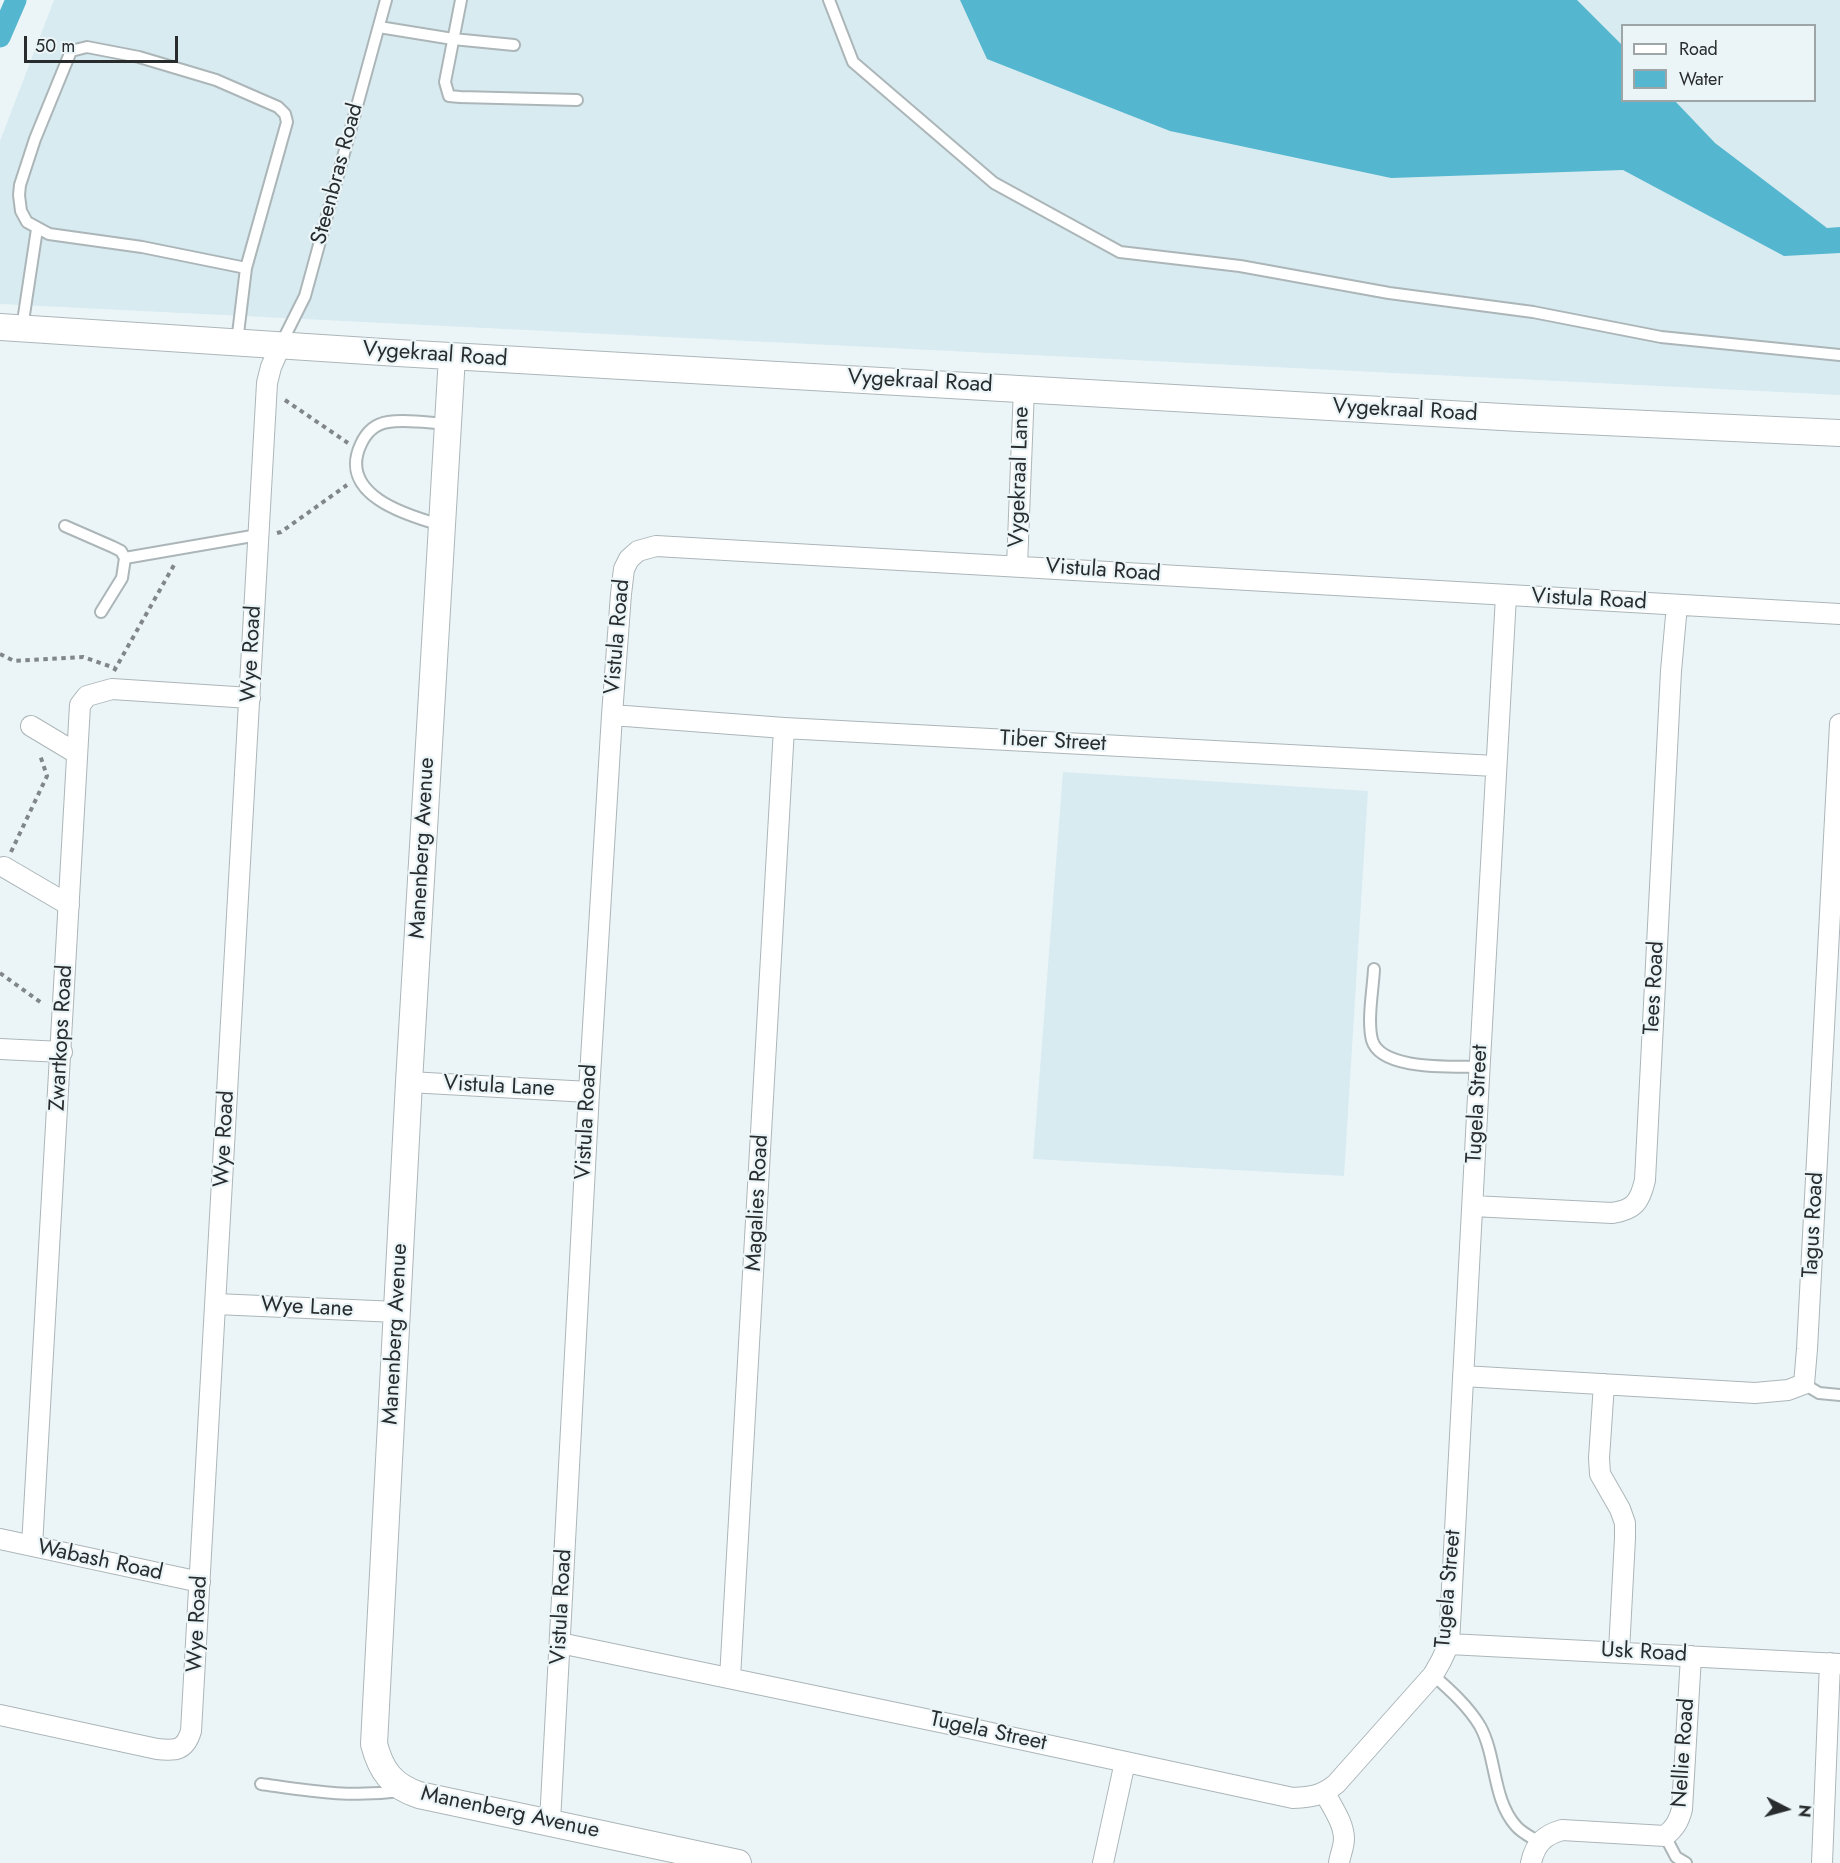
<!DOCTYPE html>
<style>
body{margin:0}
#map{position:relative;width:1840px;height:1863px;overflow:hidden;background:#ebf5f8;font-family:Jost,sans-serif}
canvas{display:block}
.legend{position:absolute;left:1621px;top:24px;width:195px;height:78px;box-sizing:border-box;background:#ebf5f8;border:2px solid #9da5a7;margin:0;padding:8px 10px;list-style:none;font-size:18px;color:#282c2d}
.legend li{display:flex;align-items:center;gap:12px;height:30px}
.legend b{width:30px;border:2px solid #9da5a7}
.north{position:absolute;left:1756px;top:1779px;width:60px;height:60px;-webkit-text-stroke:4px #ebf5f8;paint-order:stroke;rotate:96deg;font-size:16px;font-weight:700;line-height:24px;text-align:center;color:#282c2d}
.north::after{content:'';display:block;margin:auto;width:21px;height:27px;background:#282c2d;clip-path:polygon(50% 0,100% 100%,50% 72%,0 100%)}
.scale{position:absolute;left:24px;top:36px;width:154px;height:27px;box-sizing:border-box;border:3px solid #282c2d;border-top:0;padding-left:8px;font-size:18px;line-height:21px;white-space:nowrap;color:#282c2d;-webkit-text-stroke:4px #ebf5f8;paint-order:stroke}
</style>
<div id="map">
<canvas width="1840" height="1863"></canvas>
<ul class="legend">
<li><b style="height:8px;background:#fff"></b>Road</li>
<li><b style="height:16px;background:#55b6cf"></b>Water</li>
</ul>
<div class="north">N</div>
<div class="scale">50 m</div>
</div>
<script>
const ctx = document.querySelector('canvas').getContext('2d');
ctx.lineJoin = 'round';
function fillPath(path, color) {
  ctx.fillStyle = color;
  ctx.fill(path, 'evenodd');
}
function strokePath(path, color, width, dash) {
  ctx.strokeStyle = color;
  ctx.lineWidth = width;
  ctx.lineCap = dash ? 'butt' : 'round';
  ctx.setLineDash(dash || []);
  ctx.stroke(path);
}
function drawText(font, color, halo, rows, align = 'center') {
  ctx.font = font + ' Jost,sans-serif';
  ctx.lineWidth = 4.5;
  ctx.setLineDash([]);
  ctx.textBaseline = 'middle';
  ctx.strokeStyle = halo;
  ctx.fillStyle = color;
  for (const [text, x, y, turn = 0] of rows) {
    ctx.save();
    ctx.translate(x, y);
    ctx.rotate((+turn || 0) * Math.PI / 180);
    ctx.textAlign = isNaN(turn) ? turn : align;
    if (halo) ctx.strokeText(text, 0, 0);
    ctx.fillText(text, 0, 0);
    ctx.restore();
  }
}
fillPath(new Path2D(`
 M54 0H1840V395L0 304V141ZM1622 26H1814V100H1622Z
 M1063 772 1368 791 1344 1176 1033 1159Z`), '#d8ebf0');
fillPath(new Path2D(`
 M960 0H1577L1622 45V100L1675 101 1715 143 1827 228 1840 227V253L1784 256 1623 170 1391 178 1170 131 987 59Z`), '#55b6cf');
strokePath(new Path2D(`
 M0 37 16 0`), '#55b6cf', 21);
const service = new Path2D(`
 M461 0 445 82 449 96 460 97 577 100
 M829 0 853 62 994 183 1120 252 1240 266 1389 293 1533 312 1661 337 1840 355
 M379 27 453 39 514 45
 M22 328 37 229
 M237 342 246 268 142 247 49 234 27 222 21 211 19 195 20 185 35 139 71 51 87 47 139 57 216 80 278 107 285 114 287 122 246 268
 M281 344 305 296 386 0
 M441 525C405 515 337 494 361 444 366 433 375 424 388 422 407 419 429 423 448 424
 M65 526 113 547 121 551 125 558 122 578 101 612
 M125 558 258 535
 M1374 969C1373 990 1367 1020 1372 1040 1381 1071 1453 1066 1480 1067
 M1804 1384 1819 1393 1840 1395
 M1433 1675C1450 1690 1468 1706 1480 1726 1497 1757 1492 1799 1516 1826 1522 1833 1531 1837 1539 1842
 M261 1784C311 1791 349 1798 400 1791
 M1665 1836 1676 1857 1686 1863`);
const minor = new Path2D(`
 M1017 566 1024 388
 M612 715 784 728 1495 766
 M31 726 76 753
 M4 867 69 905
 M0 1049 62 1052
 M409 1082 589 1092
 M1473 1206 1612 1213C1634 1210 1640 1202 1645 1180L1671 671 1677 605
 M216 1304 397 1312
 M1463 1376 1755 1393 1788 1390 1804 1384 1807 1349 1840 724
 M1604 1384 1599 1458 1600 1474 1620 1509 1625 1523V1538L1619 1651
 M0 1539 200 1582
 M32 1546 80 705 87 696 112 689 250 698
 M560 1643 959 1726 1293 1798C1312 1797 1321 1796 1336 1784L1433 1675 1441 1661 1449 1644C1468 1295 1485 945 1506 596
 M1449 1644 1840 1664
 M730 1678 784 728
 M0 1715 157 1749C175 1751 185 1751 191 1731L267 383 271 367 281 344
 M1325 1793C1332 1807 1344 1823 1344 1839 1344 1847 1340 1855 1339 1863
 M550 1822 589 1092 612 715 621 594 624 569 629 559 638 551 656 546 1840 614
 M1103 1863 1125 1762
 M1531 1863C1535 1844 1544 1835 1562 1830L1665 1836C1675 1828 1679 1821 1682 1809L1691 1656
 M1822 1863 1830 1663`);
const tertiary = new Path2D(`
 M0 327 398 353 1519 418 1840 433
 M452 356 409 1082 374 1744C381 1771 392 1786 419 1795L738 1863`);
strokePath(service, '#acb6b8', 14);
strokePath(minor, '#acb6b8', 22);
strokePath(tertiary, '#acb6b8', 28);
strokePath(new Path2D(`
 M285 400 348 443
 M277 533 281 532 347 485
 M0 654 14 661 83 657 115 668
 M114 671 174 565
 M11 852 47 776 40 755
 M0 973 43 1004`), '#818789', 4, [4.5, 4.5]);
strokePath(service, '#fff', 10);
strokePath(minor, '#fff', 20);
strokePath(tertiary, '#fff', 26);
drawText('22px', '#282c2d', '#ebf5f8', [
 ["Steenbras Road",338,174,-75],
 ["Vygekraal Road",435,355,4],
 ["Vygekraal Road",920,382,3],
 ["Vygekraal Road",1405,411,3],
 ["Vygekraal Lane",1020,477,-88],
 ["Vistula Road",1103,571,4],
 ["Vistula Road",1589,600,3],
 ["Vistula Road",618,637,-85],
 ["Wye Road",252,654,-87],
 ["Tiber Street",1053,742,3],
 ["Manenberg Avenue",423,848,-87],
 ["Tees Road",1655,988,-87],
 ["Zwartkops Road",62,1038,-87],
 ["Vistula Lane",499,1087,3],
 ["Tugela Street",1478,1104,-87],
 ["Vistula Road",587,1122,-87],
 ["Wye Road",225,1139,-87],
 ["Magalies Road",758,1203,-87],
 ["Tagus Road",1814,1225,-87],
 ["Wye Lane",307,1308,3],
 ["Manenberg Avenue",396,1334,-87],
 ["Wabash Road",100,1561,12],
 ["Tugela Street",1449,1589,-85],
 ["Vistula Road",562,1607,-87],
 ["Wye Road",198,1624,-87],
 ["Usk Road",1644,1653,3],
 ["Tugela Street",988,1732,12],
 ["Nellie Road",1684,1753,-86],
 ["Manenberg Avenue",510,1813,12]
]);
</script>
